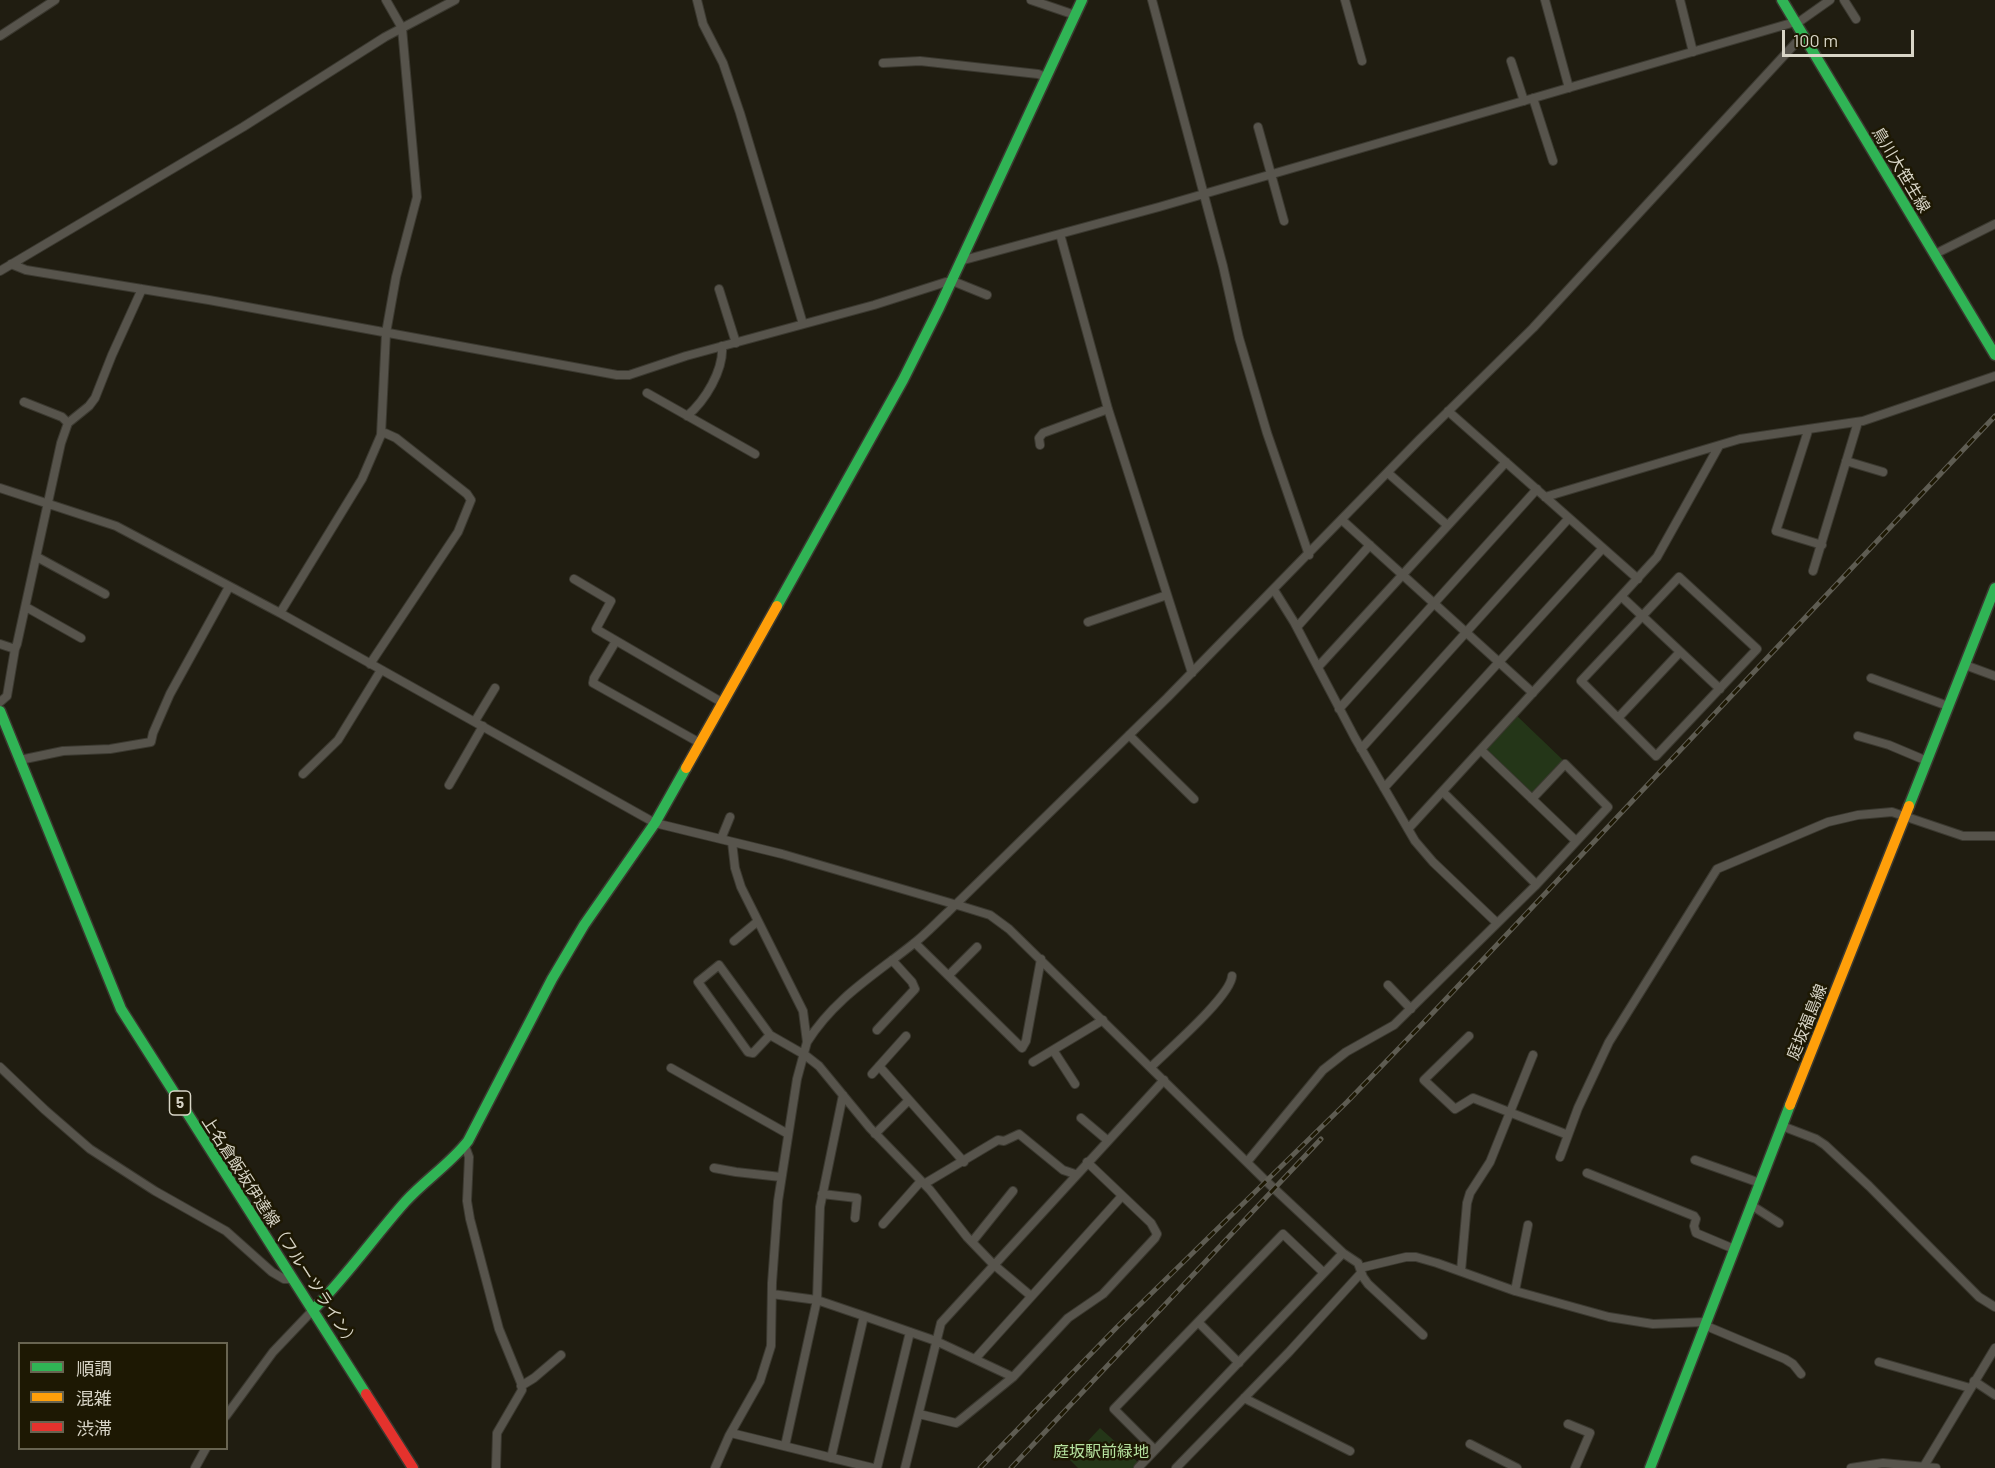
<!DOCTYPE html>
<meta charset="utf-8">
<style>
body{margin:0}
#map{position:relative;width:1995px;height:1468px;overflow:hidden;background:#201d11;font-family:Barlow,"Noto Sans JP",sans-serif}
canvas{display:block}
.legend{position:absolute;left:18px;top:1342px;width:210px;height:108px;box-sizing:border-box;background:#1d1803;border:2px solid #686451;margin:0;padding:8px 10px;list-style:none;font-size:18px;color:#d8d5c7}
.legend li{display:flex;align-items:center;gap:12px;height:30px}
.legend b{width:30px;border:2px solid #686451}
.scale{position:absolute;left:1782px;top:30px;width:132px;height:27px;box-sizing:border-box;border:3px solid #d8d5c7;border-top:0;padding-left:8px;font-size:18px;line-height:21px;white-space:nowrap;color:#d8d5c7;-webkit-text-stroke:4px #1d1803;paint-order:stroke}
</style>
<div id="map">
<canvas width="1995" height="1468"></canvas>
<ul class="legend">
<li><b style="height:8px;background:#30b455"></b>順調</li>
<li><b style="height:8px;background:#ff9f0a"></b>混雑</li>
<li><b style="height:8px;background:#e5322d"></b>渋滞</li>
</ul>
<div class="scale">100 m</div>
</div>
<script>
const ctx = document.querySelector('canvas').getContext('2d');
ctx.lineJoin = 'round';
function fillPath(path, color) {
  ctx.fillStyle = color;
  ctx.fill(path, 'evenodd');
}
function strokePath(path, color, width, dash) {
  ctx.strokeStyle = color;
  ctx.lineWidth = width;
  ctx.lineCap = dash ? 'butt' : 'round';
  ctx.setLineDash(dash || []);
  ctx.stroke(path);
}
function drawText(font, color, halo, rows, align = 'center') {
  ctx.font = font + ' Barlow,"Noto Sans JP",sans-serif';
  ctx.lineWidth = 5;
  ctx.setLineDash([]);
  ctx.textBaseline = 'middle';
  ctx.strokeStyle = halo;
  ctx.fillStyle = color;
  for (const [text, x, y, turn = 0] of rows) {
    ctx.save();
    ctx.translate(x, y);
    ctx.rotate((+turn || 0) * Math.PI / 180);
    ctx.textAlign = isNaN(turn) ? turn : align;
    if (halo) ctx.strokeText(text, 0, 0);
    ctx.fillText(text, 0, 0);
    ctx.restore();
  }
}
fillPath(new Path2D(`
 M1516 715 1564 761 1532 795 1485 750Z
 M1100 1428 1139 1463 1134 1468H1078L1070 1460Z`), '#243618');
const street = new Path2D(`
 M697 0 703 24 723 63 740 113 803 324
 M1031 0 1075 15
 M1152 0 1223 266 1239 338 1267 433 1309 555
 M1345 0 1362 61
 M1545 0 1569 88
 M1680 0 1693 52
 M1844 0 1856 19
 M1796 24 1830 0
 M0 36 55 0
 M1511 61 1524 101
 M883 63 920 61 1038 74 1046 77
 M1533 98 1553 161
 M1258 127 1284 221
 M1060 234 1108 409 1192 673
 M1935 254 1995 224
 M960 261 1159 207 1795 22
 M11 264 26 270 209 300 617 375H629L686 356 874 305 946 282H955L987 295
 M0 271 243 127 385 37 455 0
 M719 289 736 343
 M647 393 755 454
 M1448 411 1638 579
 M687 416C705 401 724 370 722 346
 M68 423 89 406 95 398 112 355 142 289
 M1808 431 1776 531 1822 545
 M381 435 386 333 396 277 417 197 402 28 386 0
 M1040 445 1039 438 1043 433 1108 409
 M1846 461 1883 472
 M1388 473 1447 525
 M0 488 116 526 280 613 655 823 782 854 964 907 990 915 1009 929 1266 1181 1343 1253 1138 1468
 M1545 497 1740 439 1863 421 1995 376
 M1342 520 1533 693
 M37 557 105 594
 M1813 571 1858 422
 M1679 577 1757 649 1656 756 1581 681Z
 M574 579 611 601 596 629 723 703
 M1274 590 1294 622 1355 738 1415 841 1433 862 1497 923
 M1622 597 1720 689
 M26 607 81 638
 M280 613 362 479 381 435 385 433 396 438 467 494 471 500 458 532 370 664
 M1088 622 1167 595
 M1297 627 1370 545
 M616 641 594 678 593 683 700 743
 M0 644 15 649 17 644 61 443 68 423 62 417 24 402
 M1965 665 1995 676
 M1318 667 1506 462
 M1871 678 1948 706
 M0 702 7 696 15 649
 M1339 709 1537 489
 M1618 718 1680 652
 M475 721 495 688
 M1129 735 1194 799
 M1858 736 1889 745 1927 761
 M1361 749 1569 518
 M1481 750 1576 841
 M20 760 63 751 110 749 151 742 153 733 170 694 229 587
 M303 774 338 740 381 670
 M449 785 483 726
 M1384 788 1603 548
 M1443 792 1536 884
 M1408 829 1657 557 1719 446
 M721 839 730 817
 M734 941 758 921
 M915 943 1022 1048 1026 1041 1041 959
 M949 975 977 947
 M1388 985 1411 1009
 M877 1030 915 989 912 982 892 960
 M770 1035 753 1053 748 1052 698 982 719 965 770 1035 805 1055 819 1066 870 1128 930 1190 967 1237 993 1264 1031 1296
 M1469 1036 1424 1080 1455 1109 1473 1098 1568 1135
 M807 1042C835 998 873 976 913 944 925 935 936 923 948 912L1167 698 1419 440 1533 328 1803 35
 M1053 1050 1075 1084
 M1033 1062 1103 1020
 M879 1066 964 1162
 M0 1067 45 1110 90 1149 155 1191 226 1231 272 1272 284 1279H293
 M1151 1067C1167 1051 1231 996 1232 976
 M671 1068 788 1134
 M872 1074 906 1036
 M1081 1118 1107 1140
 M1782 1126 1816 1139 1825 1145 1869 1186 1979 1297 1995 1307
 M875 1134 909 1100
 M465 1146 469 1157 467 1201 470 1219 499 1329 521 1383 522 1390 497 1433 496 1468
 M1560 1157 1578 1108 1609 1042 1717 869 1828 822 1858 815 1892 812 1963 836H1995
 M1695 1160 1760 1183
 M1247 1162 1323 1070 1346 1052 1394 1025 1535 886 1608 807 1565 764 1532 799
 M714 1168 736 1172 781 1177
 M1587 1173 1694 1216 1696 1219 1694 1226 1696 1233 1734 1249
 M924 1184 998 1140 1004 1141 1019 1134 1063 1170 1075 1174
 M822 1194 857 1198 855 1218
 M1751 1205 1779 1223
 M883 1224 921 1181
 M972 1242 1013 1191
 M1343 1253 1358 1263 1363 1277 1368 1284 1423 1335
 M1360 1268 1406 1257H1416L1437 1263 1515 1291 1609 1317 1653 1324 1705 1322
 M1461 1271 1467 1203 1470 1193 1490 1162 1533 1055
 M1515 1291 1528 1225
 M772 1294 817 1300 864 1316 936 1341 1013 1377
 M1198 1322 1239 1363
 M1704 1325 1785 1359 1793 1364 1801 1374
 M975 1359 1122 1196
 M1879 1362 1970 1388
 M1974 1381 1995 1395
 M521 1386 534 1378 561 1355
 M1244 1398 1350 1451
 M919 1414 956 1423 959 1421 1013 1377 1068 1318 1103 1294 1155 1238 1157 1234 1151 1223 1087 1162
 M226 1416 273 1352 313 1310
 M1568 1424 1590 1433 1575 1468
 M731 1433 873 1468
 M1470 1444 1517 1468
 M785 1446 817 1300 820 1207 843 1095
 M1155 1450 1114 1409 1283 1234 1324 1273
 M831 1458 864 1316
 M1924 1466 1995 1348
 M195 1468 206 1448
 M715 1468 729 1436 760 1381 771 1346 772 1283 778 1201 797 1079 807 1042 803 1011 741 887 735 868 732 842
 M877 1468 910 1332
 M905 1468 941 1323 1164 1080
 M1176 1468 1289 1352 1361 1273
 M1851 1468 1883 1463 1936 1468`);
const fast = new Path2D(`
 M1782 0 1995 355
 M777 606 903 380 939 308 1082 0
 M0 711 121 1009 366 1394
 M1909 806 1995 588
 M313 1310C346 1277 374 1237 405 1202 425 1180 450 1164 468 1141L552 979 584 925 655 823 686 768
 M1650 1468 1790 1105`);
const slow = new Path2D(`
 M686 768 777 606
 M1790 1105 1909 806`);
const jam = new Path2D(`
 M366 1394 413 1468`);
strokePath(street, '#3b3930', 10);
strokePath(fast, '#3b3930', 13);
strokePath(slow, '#3b3930', 13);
strokePath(jam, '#3b3930', 13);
strokePath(street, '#57544c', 8);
strokePath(fast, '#30b455', 10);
strokePath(slow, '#ff9f0a', 10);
strokePath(jam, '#e5322d', 10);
const rail = new Path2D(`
 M980 1468 1117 1327 1347 1102 1427 1019 1995 416
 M1011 1468 1321 1139`);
strokePath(rail, '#5e5c52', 5);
strokePath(rail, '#1d1803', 3, [9]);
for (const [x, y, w] of [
 [180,1103,21]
]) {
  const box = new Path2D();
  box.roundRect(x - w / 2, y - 12, w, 24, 4.5);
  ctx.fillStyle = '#1d1803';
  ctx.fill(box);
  strokePath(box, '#d8d5c7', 1.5);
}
drawText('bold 15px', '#d8d5c7', null, [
 ["5",180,1103]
]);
drawText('16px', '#d8d5c7', '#1d1803', [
 ["鳥川大笹生線",1901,170,59],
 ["庭坂福島線",1807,1022,-68],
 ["上名倉飯坂伊達線（フルーツライン）",280,1232,57]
]);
drawText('16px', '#b5e19e', '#1d1803', [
 ["庭坂駅前緑地",1101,1452]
]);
</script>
